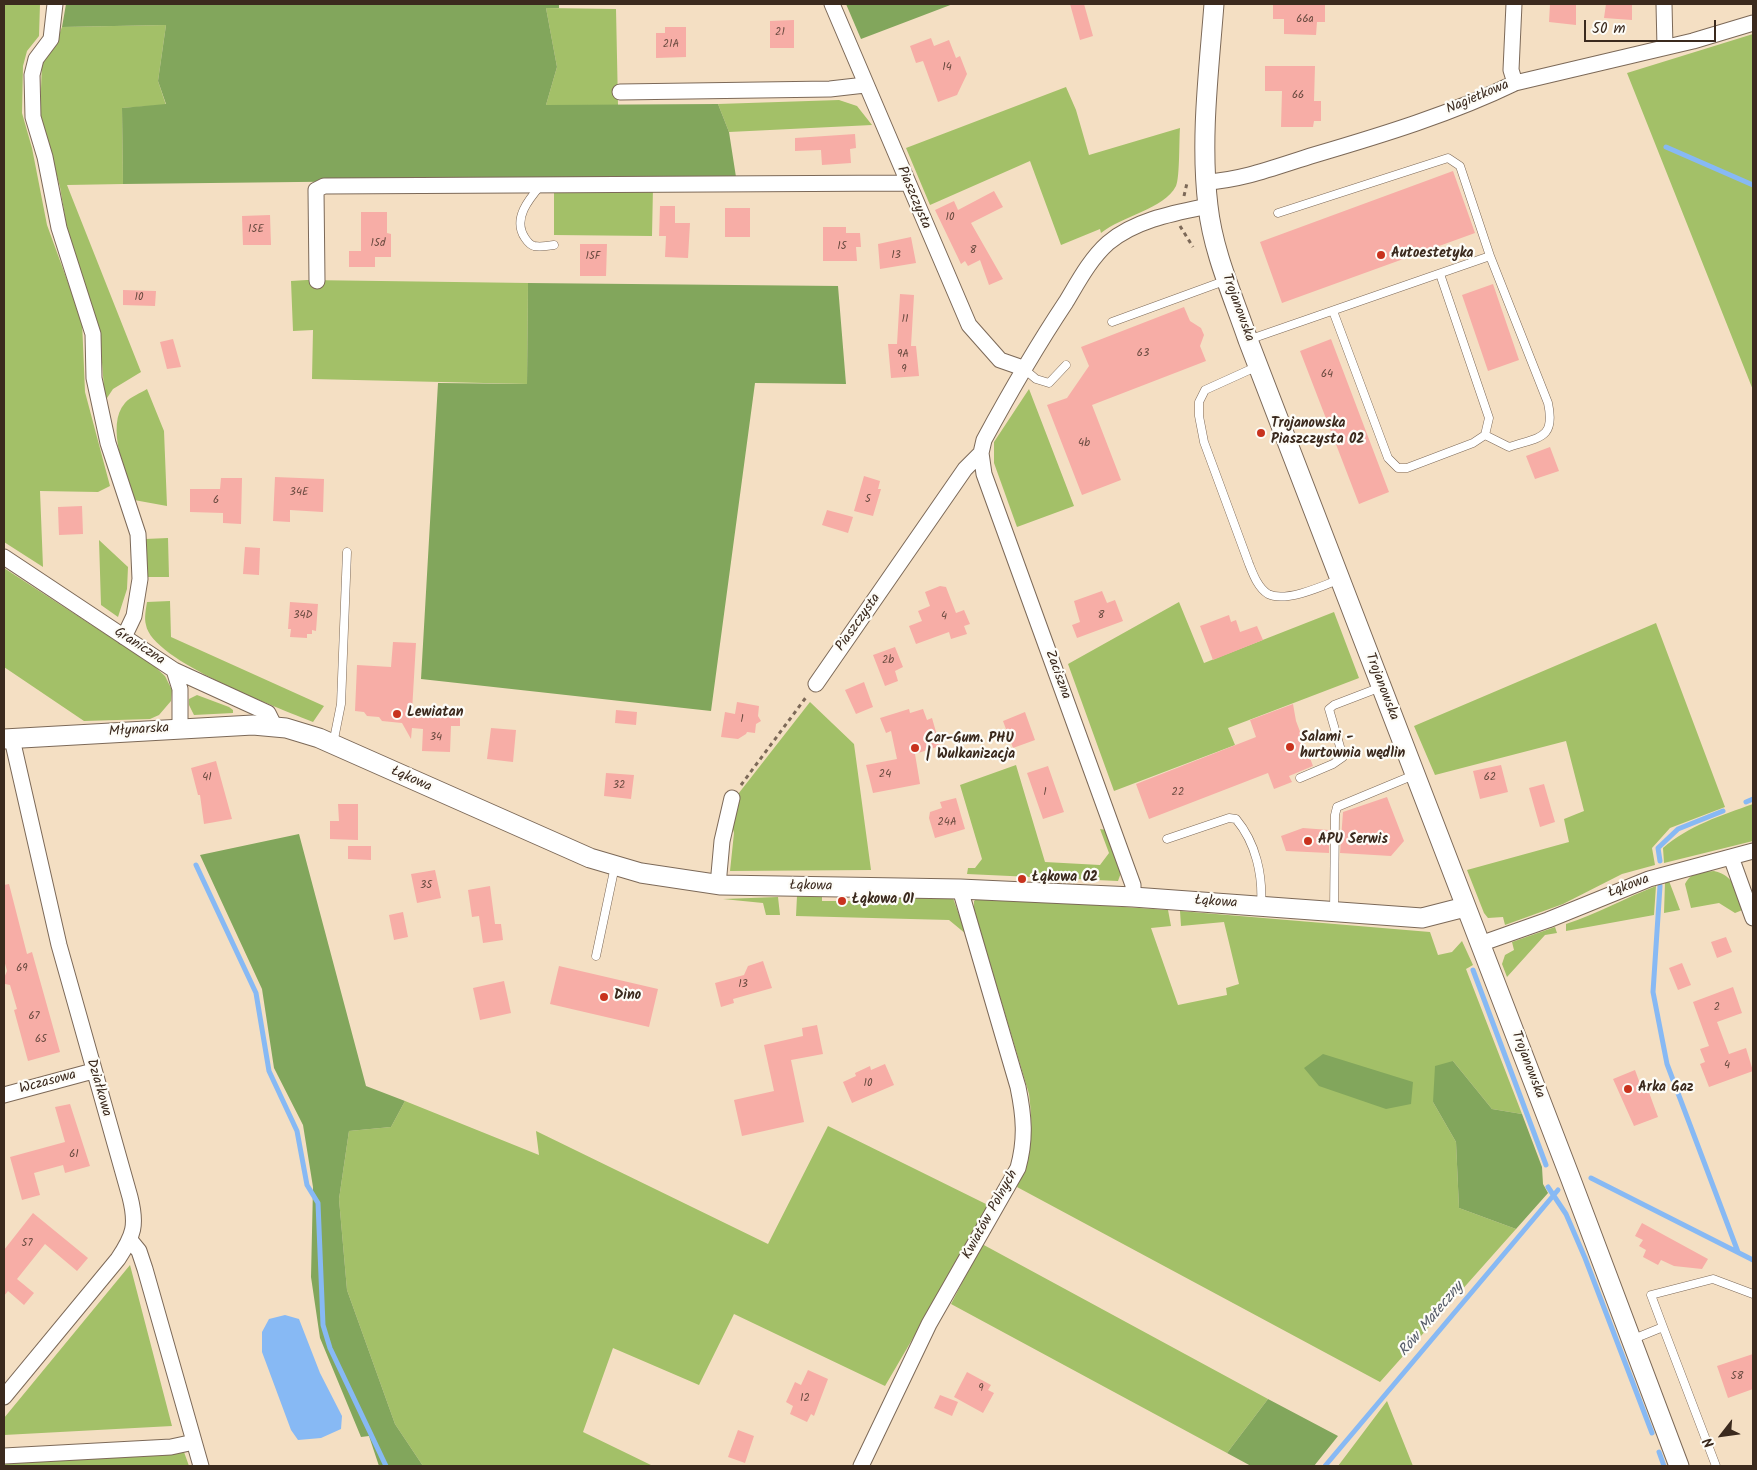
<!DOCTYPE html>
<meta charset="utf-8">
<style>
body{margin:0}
#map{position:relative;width:1757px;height:1470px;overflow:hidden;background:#f4dfc3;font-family:Kalam,sans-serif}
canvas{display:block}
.frame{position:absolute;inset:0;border:5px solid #3b2a1e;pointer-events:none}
.north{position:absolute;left:1697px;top:1410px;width:50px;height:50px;-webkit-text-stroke:4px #fdfcf7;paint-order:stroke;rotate:240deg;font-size:14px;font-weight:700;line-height:20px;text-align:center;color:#3b2a1e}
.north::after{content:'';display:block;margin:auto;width:18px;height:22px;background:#3b2a1e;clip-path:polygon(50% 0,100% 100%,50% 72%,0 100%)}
.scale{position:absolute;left:1584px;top:20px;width:132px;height:22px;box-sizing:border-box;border:2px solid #3b2a1e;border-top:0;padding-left:6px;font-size:15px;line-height:18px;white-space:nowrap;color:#3b2a1e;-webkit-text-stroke:4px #fdfcf7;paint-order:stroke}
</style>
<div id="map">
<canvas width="1757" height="1470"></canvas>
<div class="frame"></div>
<div class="north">N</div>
<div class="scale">50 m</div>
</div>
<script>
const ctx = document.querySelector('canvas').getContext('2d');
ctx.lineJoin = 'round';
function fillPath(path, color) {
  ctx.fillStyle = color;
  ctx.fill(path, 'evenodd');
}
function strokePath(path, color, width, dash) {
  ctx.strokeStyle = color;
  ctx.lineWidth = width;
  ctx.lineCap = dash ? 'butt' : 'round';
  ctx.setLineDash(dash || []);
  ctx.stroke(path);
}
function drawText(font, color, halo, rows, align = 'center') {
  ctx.font = font + ' Kalam,sans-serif';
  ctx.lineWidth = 4.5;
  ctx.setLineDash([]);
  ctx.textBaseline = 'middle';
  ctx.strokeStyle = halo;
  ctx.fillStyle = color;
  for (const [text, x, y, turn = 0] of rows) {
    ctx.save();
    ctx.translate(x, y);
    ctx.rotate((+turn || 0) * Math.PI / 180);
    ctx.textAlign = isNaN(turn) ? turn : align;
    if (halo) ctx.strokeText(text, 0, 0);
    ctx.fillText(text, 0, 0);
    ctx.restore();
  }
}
fillPath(new Path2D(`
 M4 4H40L39 36 27 51 23 66 22 113 32 148 47 225 82 321 85 392 110 486 98 492 40 491 43 567 4 542Z
 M546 8 616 9 618 105H546L557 67Z
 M166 25 158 81 166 105 122 108 123 184 67 185 141 372 113 389 105 401 100 337 67 229 60 187 40 114 42 63 55 45 62 27Z
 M1753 34V390L1627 73Z
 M1066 87 1076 110 1089 155 1180 128C1179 139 1180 177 1176 186 1164 209 1122 216 1101 233L1100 229 1061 245 1030 161 930 205 906 148Z
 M839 100 857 106 872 125 729 132 718 104Z
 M554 187H653L652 236 554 235Z
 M307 280 528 283 527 384 312 379 313 330 293 331 291 281Z
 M147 389 164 431 167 506 134 500C126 476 105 425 125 403 130 397 141 393 147 389Z
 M1029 389 1074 506 1017 527 994 463V442Z
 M168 538 169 577H145V539Z
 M99 540 128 567 127 589 118 617 101 605Z
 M4 568 153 665 165 676 172 690 171 701 159 715 150 719 84 721 4 667Z
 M170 601 171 637 324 706 313 722C279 708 152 661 146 625 144 618 146 609 147 602Z
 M1179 602 1204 663 1334 612 1359 678 1228 728 1235 745 1114 791 1068 664Z
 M1656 623 1725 807 1670 828 1652 848 1655 865 1622 874 1563 904 1505 925 1503 917 1488 918 1484 913 1467 870 1569 842 1564 819 1584 811 1566 741 1435 775 1414 726Z
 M197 695 229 707 233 710V713L194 715 189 705V699Z
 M810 702 854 744 871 870 730 871 734 833 730 819 735 798Z
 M1016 765 1045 862 1100 865 1109 853 1100 829 1107 830 1122 870 1118 881 967 874 968 868H975L982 859 960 785Z
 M1753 804V841L1664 863 1663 848C1688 826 1722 815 1753 804Z
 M1714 871C1735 876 1737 891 1745 909L1735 913 1719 903 1691 908 1685 884C1692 871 1700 872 1714 871Z
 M1669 881 1680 910 1664 913 1665 882Z
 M1656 886 1654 915 1566 931V924C1597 914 1625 898 1656 886Z
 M797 896H822V901H892L893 897 953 898 966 934 949 920 796 916Z
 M778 897 780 915H766L763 903 723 899Z
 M979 897 1168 910 1171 926 1151 928 1178 1005 1227 995 1226 988 1239 984 1224 922 1181 926 1180 911 1430 932 1438 955 1452 952 1462 941 1473 965 1466 969 1522 1114 1492 1109 1453 1061 1433 1102 1456 1142 1459 1208 1516 1229 1380 1382 1017 1187C1031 1149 1034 1135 1029 1094L974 910V901Z
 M1555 927 1557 933 1545 935 1507 977 1502 964 1505 955 1514 950 1512 942Z
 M405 1101 539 1155 536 1131 768 1244 828 1126 990 1206 885 1386 734 1314 699 1385 613 1348 583 1432 653 1466H423L395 1424 347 1290 339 1199 349 1131 391 1127Z
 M982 1244 1268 1399 1227 1453 951 1304Z
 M130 1265 172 1426 4 1435V1418Z
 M1387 1401 1413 1466H1338Z
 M184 1452 189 1466H4V1460Z`), '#a3c068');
fillPath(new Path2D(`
 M66 4H559V8H546L557 67 546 105 718 104 729 132 736 177 123 184 122 108 166 104 158 81 166 25 62 27Z
 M846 4H953L861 39Z
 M528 283 838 286 846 384 755 383 711 711 421 679 438 383 527 384Z
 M299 834 366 1086 405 1101 391 1127 349 1131 339 1199 347 1290 395 1424 423 1466H379L369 1436 361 1437 320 1338 311 1277 313 1187 303 1125 274 1068 262 989 200 855Z
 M1323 1054 1413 1082 1411 1104 1386 1109 1319 1086 1304 1068Z
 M1453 1061 1492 1109 1522 1114 1542 1167 1543 1184 1548 1193 1516 1229 1459 1208 1456 1142 1433 1102 1435 1066Z
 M1268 1399 1338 1436 1314 1466H1251L1227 1453Z`), '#82a65c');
fillPath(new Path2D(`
 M285 1315 299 1319 320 1373 342 1416 341 1429 321 1438 298 1440 291 1430 262 1352V1332L269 1319Z`), '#87b9f4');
strokePath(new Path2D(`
 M1666 147 1753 185
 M1746 802 1753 799
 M1660 861 1658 848 1678 829 1723 811
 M196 865 256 993 269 1071 297 1131 307 1185 318 1203 323 1325 330 1348 386 1466
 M1660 886 1653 992 1667 1064 1738 1252
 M1473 970 1546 1165
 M1591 1178 1753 1260
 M1548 1187 1566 1214 1585 1258 1652 1433
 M1659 1452 1664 1466
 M1325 1466 1558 1190`), '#87b9f4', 5);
fillPath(new Path2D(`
 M1070 4H1084L1093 36 1080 40Z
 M1273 4H1325V22H1317L1316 35 1284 34V19H1273Z
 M1550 4H1576V25L1549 22Z
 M1606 4H1632V20L1604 18Z
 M794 20V48H770V21Z
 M665 27H686V57L656 58V33H665Z
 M931 38 934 46 949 40 956 58 960 56 967 74 957 95 938 102 923 61 916 63 910 46Z
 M1265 66H1315L1314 101H1321V121H1314L1313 127H1281L1282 91H1265Z
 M855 134 856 148 850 149 851 163 822 165 821 150 795 151V138Z
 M1453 171 1475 233 1282 303 1260 242Z
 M994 191 1003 207 971 223 1003 279 989 285 980 260 968 266 965 261 961 264 935 210 954 201 958 210Z
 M660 206H675V223H690L688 258 665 257 666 236H659Z
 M725 208H750V237H725Z
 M361 212H387V233L391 234V257H375V267H349V251H361Z
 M270 215 271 245H243L242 216Z
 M823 227H846V233H860L861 247H856L857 261H823Z
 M911 237 916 263 880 269 878 244Z
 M580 244H607L606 276H580Z
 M1493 284 1519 360 1488 371 1462 295Z
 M123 290 156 291 155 306 123 305Z
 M900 294 914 295 911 346H916L919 376 891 378 888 344H897Z
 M1184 307 1190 321 1201 328 1204 335 1200 346 1206 361 1092 405 1121 480 1082 495 1047 405 1067 398 1089 366 1081 347Z
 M173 339 181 367 167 369 160 342Z
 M1331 339 1389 492 1359 504 1300 351Z
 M1550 447 1559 471 1535 479 1526 456Z
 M864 476 880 481 878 489H881L873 516 854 511Z
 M275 477 324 479 323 512 290 510V522L273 521Z
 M221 478H242L241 524 223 523V513L190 512V489H220Z
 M82 506 83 534 59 535 58 507Z
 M827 510 853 517 848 533 822 525Z
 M245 547 260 548 259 575 243 574Z
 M940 586 946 587 956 613 964 610 970 624 964 626 967 634 951 639 949 632 916 644 909 626 922 621 918 611 930 606 925 592Z
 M1102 591 1107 603 1115 600 1123 621 1077 638 1072 625 1080 622 1074 601Z
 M290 602 318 604 316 631 312 630V634H307V638L290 637 291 629H288Z
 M1229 615 1231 622 1236 620 1240 632 1257 626 1263 640 1213 660 1200 626Z
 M393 642 416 643 412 711 460 713V726H451L450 752 422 751 423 729 412 728 411 739 402 723 382 721 379 717 367 716 364 712 355 711 357 665 391 667Z
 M895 647 903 667 895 671 898 681 885 686 873 655Z
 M864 682 873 707 856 714 845 690Z
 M737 702 759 706 758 716 761 721 756 724 755 733 747 732 746 734 738 739 721 737 725 712 735 714Z
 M1293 704 1296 721 1313 766 1289 776 1292 782 1274 789 1268 773 1149 819 1136 784 1256 737 1250 720Z
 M909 709 910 713 923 709 927 720 932 718 940 746 915 754 920 784 873 793 866 765 897 759 891 731 886 733 880 718Z
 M616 710 637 712 636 725 615 723Z
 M1025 712 1035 740 1013 748 1003 721Z
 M491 728 516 730 513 762 487 759Z
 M216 761 232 819 204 824 200 795H198L191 768Z
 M1501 765 1508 792 1480 799 1473 771Z
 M1048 766 1064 812 1043 819 1027 773Z
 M606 773 634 775 631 799 604 796Z
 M1544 784 1555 822 1540 827 1529 788Z
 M1387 797 1404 841 1391 856 1340 853 1343 812Z
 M956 798 965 829 935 838 929 818 930 812 942 808 940 802Z
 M338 804H358V840L330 839V821H339Z
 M1303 828 1329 830V853L1286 851 1281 836Z
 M348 846H371V860L348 859Z
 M435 870 441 898 417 903 411 874Z
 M9 884 27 954 32 952 60 1052 28 1061 14 1010 17 1009 10 985 5 984 4 978 7 971 4 960V885Z
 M490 886 495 924H501L503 940 483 943 479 916 472 917 468 890Z
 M403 912 408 937 394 940 389 915Z
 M1726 937 1732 952 1717 958 1711 942Z
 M763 961 772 988 733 999 734 1003 721 1007 715 983 744 975 748 966Z
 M1682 963 1691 985 1678 990 1669 968Z
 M559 966 658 989 649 1027 550 1004Z
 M504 981 511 1013 480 1020 473 988Z
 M1733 987 1742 1013 1717 1022 1729 1054 1746 1048 1753 1071 1709 1087 1700 1064 1705 1062 1700 1049 1709 1046 1693 1002Z
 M817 1025 823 1054 791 1060 804 1122 742 1136 734 1100 774 1091 764 1045 803 1036 802 1028Z
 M885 1064 894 1085 852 1103 843 1082 856 1076 855 1073 870 1066 871 1070Z
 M1635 1070 1642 1089 1647 1087 1658 1117 1634 1126 1613 1079Z
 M70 1104 90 1166 65 1173 63 1165 34 1173 40 1195 22 1200 10 1157 65 1142 55 1107Z
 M33 1213 88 1258 77 1271 45 1244 17 1279 34 1293 24 1305 8 1291 4 1296V1250Z
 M1642 1223 1708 1259 1702 1269 1674 1266 1661 1260 1658 1265 1643 1257 1646 1250 1639 1246 1643 1240 1635 1236Z
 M1753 1354V1389L1728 1398 1717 1366Z
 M808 1370 828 1379 814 1416 811 1414 807 1422 790 1414 793 1406 786 1402 795 1382 801 1385Z
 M967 1372 991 1385 988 1390 994 1393 983 1413 954 1397Z
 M940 1395 958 1402 952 1416 934 1408Z
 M738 1430 754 1436 745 1463 728 1457Z`), '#f7ada6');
const service = new Path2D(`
 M541 185C529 199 512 219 525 238 527 241 530 245 534 246 540 247 548 246 554 245
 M1333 311 1388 458 1398 468H1407L1473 443 1485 435 1489 418 1440 274
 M1112 322 1227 280
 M1248 340 1490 256 1460 166 1448 158 1278 213
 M1258 366 1205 390 1199 402V416L1204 442 1249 564C1253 574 1258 588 1268 594 1285 603 1323 586 1340 579
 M1023 368 1036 379 1049 383 1066 365
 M1485 435 1509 447C1538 437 1556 440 1548 403L1490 256
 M333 744 341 704 347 552
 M1300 778 1333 764 1343 757 1329 709 1334 705 1381 687
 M1167 839 1229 818 1236 819C1256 843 1263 875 1261 906
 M1334 912 1335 815 1337 807 1414 775
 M596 956 615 866
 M1663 1327 1651 1295 1713 1279 1753 1294
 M1631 1340 1663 1327 1716 1466`);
const minor = new Path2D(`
 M55 4 51 39 36 59 32 75 33 117 45 157 59 228 93 334 94 378 108 443 138 534 140 579 134 616 124 637
 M832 4 969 325 1000 360 1023 368
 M1514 4 1511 70 1515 83
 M1664 4 1665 47
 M620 92 830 89 865 85
 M1206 182C1243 180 1278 166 1314 155 1382 135 1451 114 1515 83L1693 41 1753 23
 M317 281 316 190 324 186 907 183
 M981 453 984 474 1133 885V897
 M4 557 174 670 268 713 275 727
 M174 670 180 689V728
 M816 684 965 469 981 453 984 440C1010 392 1036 347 1066 302 1078 282 1090 259 1108 243 1135 220 1174 213 1208 206
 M1731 857 1753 918
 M718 885 722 841 732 798
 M1480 944 1548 920 1649 879 1753 851
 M4 1095 93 1071
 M130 1240 139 1251 145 1269 201 1466
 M4 1397 118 1259C134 1235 137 1225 130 1197L59 945 12 739
 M4 1456 171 1447 194 1442
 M861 1466 929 1324 1018 1168C1026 1139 1024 1116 1018 1087L960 889`);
const tertiary = new Path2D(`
 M1214 4C1209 70 1200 139 1208 206 1213 252 1233 296 1248 340L1570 1177 1679 1466
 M4 739 253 725 286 728 319 738 590 858 641 873 721 885 960 889 1133 897 1422 918 1465 907`);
strokePath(service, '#7c6958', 9);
strokePath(minor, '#7c6958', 17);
strokePath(tertiary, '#7c6958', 21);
strokePath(new Path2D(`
 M1184 196 1187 183
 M1180 226 1193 247
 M741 785 807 696`), '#7c6958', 3, [4, 4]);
strokePath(service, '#fff', 8);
strokePath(minor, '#fff', 15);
strokePath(tertiary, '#fff', 19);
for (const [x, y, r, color] of [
 [1381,255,5,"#c8321e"],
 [1261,433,5,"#c8321e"],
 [397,714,5,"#c8321e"],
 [1290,747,5,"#c8321e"],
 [915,748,5,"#c8321e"],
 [1308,841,5,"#c8321e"],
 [1022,879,5,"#c8321e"],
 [842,901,5,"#c8321e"],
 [604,997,5,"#c8321e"],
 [1628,1089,5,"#c8321e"]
]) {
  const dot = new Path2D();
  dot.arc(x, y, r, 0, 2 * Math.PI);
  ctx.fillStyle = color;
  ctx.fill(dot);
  strokePath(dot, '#fdfcf7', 2);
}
drawText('11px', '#6a4b40', null, [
 ["66a",1305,20],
 ["21",780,33],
 ["21A",671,45],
 ["14",947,68],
 ["66",1298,96],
 ["10",950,218],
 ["15E",256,230],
 ["15d",378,244],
 ["15",842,247],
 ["8",973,251],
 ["13",896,256],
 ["15F",593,257],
 ["10",139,298],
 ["11",905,320],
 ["63",1143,354],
 ["9A",903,355],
 ["9",904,370],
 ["64",1327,375],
 ["4b",1084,444],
 ["34E",299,493],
 ["5",868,500],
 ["6",216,501],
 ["34D",303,616],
 ["8",1101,616],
 ["4",944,617],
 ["2b",888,661],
 ["1",742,720],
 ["34",436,738],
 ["24",885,775],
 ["41",207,778],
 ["62",1490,778],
 ["32",619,786],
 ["1",1045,793],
 ["22",1178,793],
 ["24A",947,823],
 ["35",426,886],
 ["69",22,969],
 ["13",743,985],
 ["2",1717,1008],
 ["67",34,1017],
 ["65",41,1040],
 ["4",1727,1066],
 ["10",868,1084],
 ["61",74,1155],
 ["57",27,1244],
 ["58",1737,1377],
 ["9",981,1389],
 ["12",805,1399]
]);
drawText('14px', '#3b2a1e', '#fdfcf7', [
 ["Nagietkowa",1478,98,-23],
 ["Piaszczysta",913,198,67],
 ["Trojanowska",1237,308,70],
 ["Piaszczysta",859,623,-55],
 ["Graniczna",139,647,33],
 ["Zaciszna",1057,675,70],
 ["Trojanowska",1381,687,69],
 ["Młynarska",139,731,-4],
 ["Łąkowa",411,780,24],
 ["Łąkowa",811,887,1],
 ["Łąkowa",1629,887,-21],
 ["Łąkowa",1216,903,4],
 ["Trojanowska",1527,1065,69],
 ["Wczasowa",48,1083,-15],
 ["Działkowa",98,1088,74],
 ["Kwiatów Polnych",991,1215,-61]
]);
drawText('bold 14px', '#3b2a1e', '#fdfcf7', [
 ["Autoestetyka",1391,255],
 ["Trojanowska",1271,425],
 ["Piaszczysta 02",1271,441],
 ["Lewiatan",407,714],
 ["Salami -",1300,739],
 ["hurtownia wędlin",1300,755],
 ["Car-Gum. PHU",925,740],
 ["| Wulkanizacja",925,756],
 ["APU Serwis",1318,841],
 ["Łąkowa 02",1032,879],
 ["Łąkowa 01",852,901],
 ["Dino",614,997],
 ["Arka Gaz",1638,1089]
], 'left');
drawText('italic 15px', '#565c69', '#fdfcf7', [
 ["Rów Mateczny",1432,1320,-50]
]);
</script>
